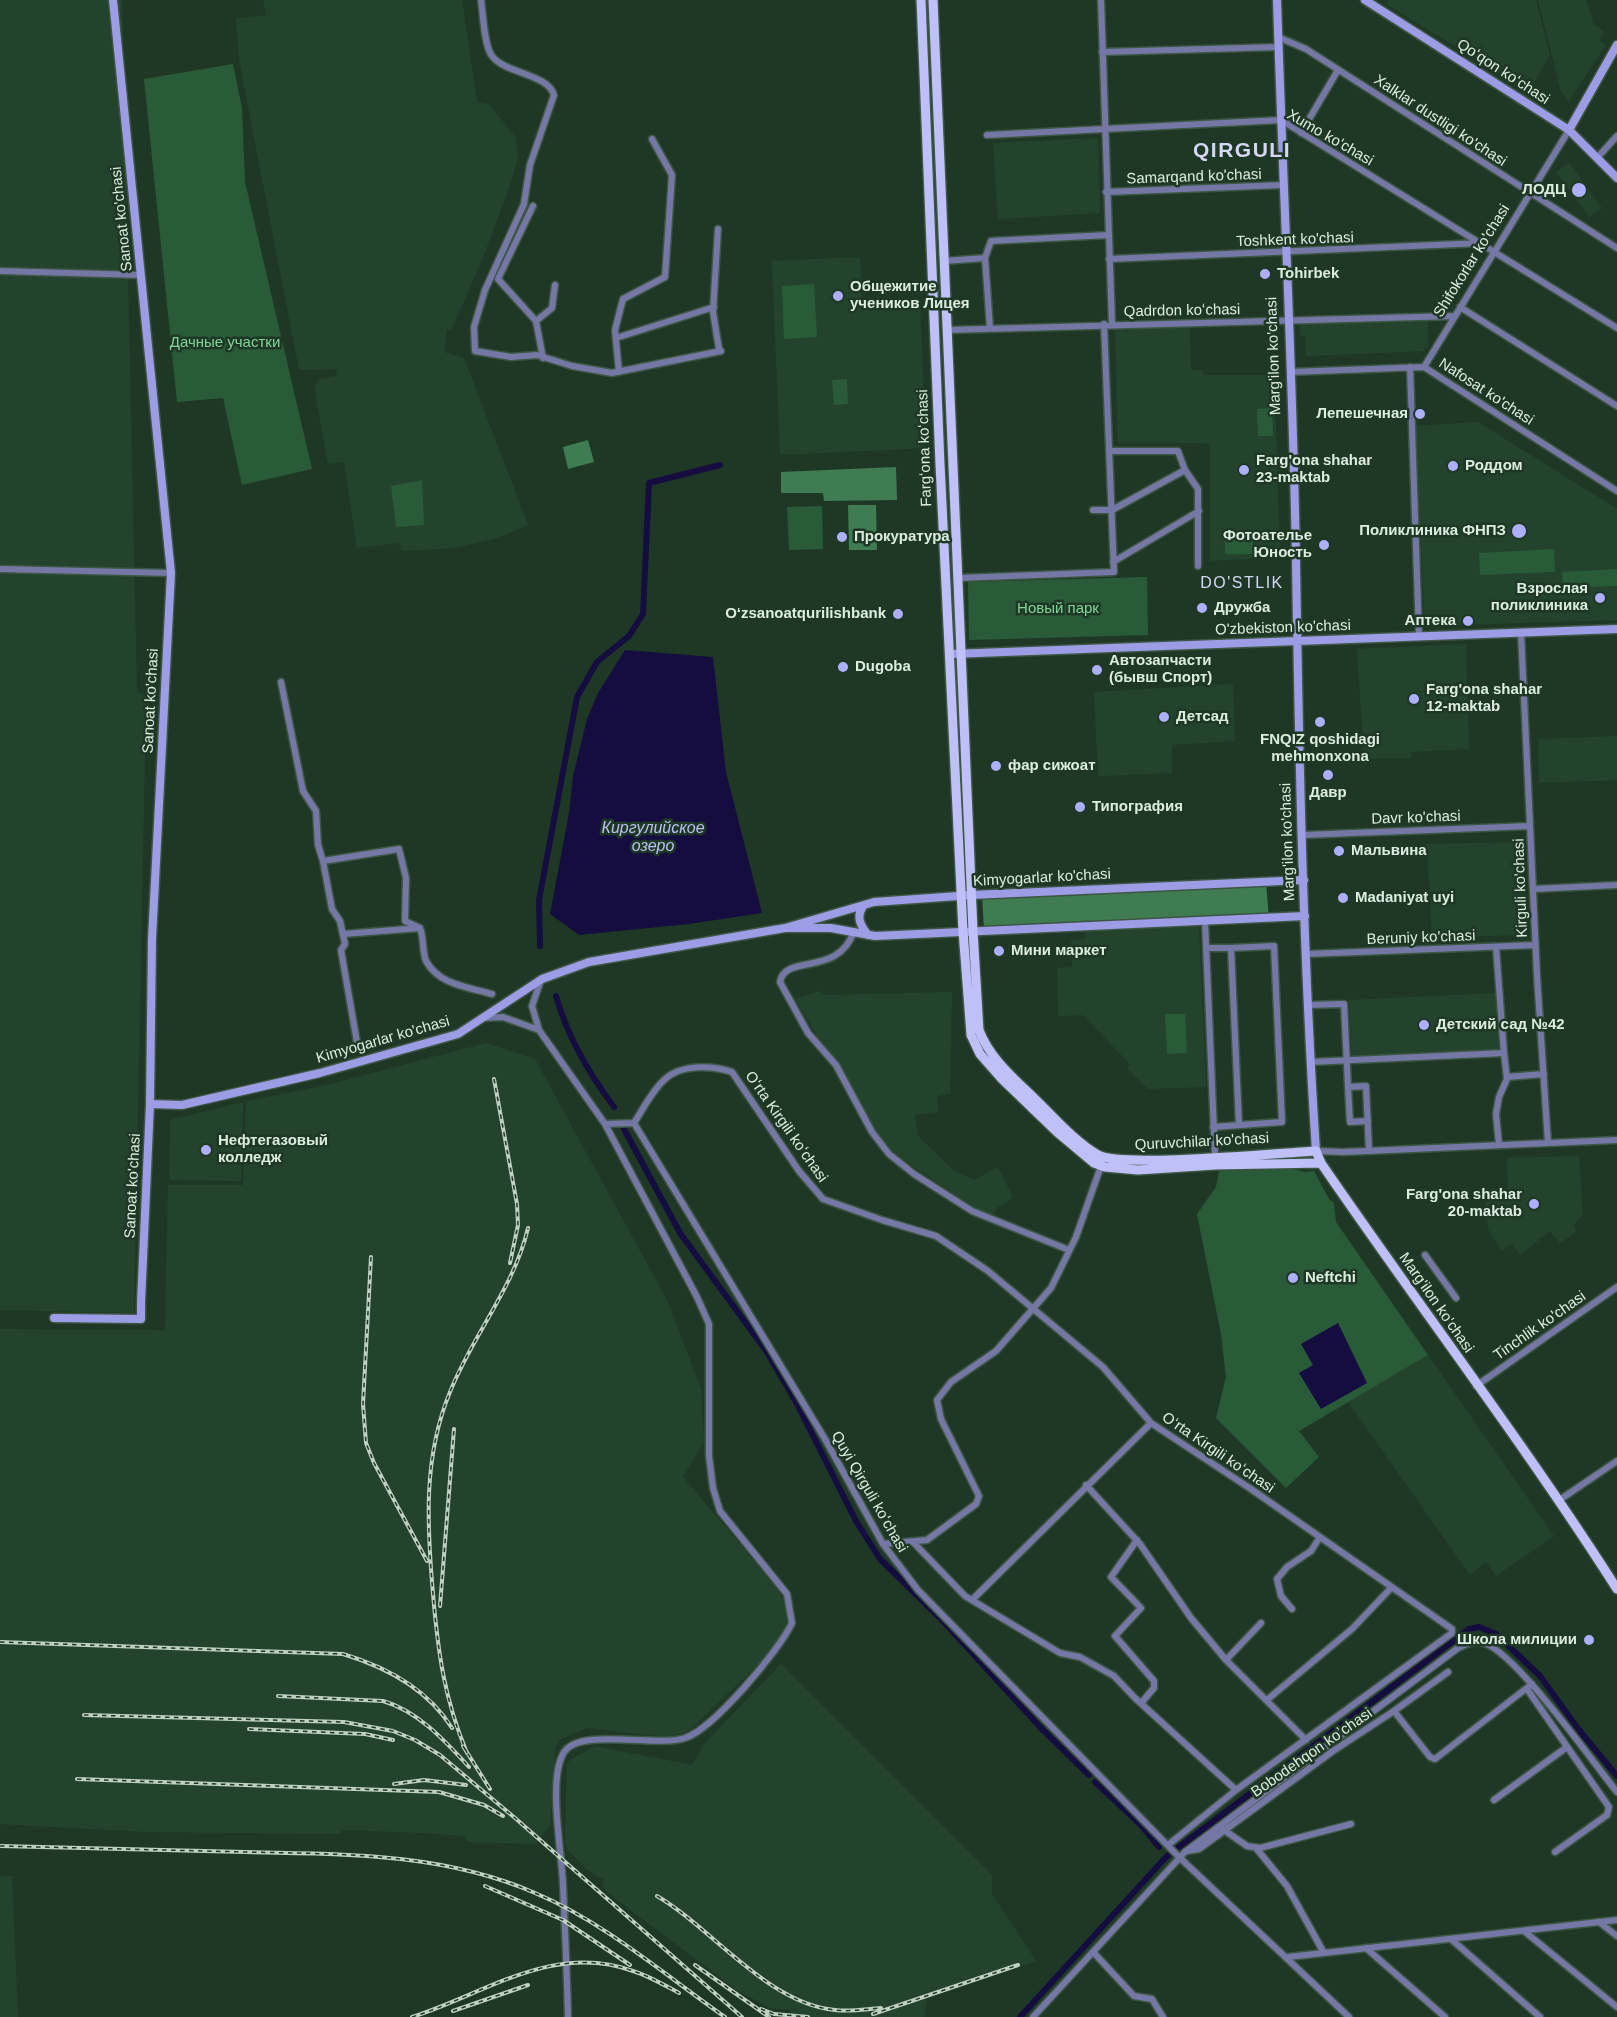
<!DOCTYPE html>
<meta charset="utf-8">
<style>
body{margin:0}
canvas{display:block;background:#1e3825}
</style>
<canvas width="1617" height="2017"></canvas>
<script>
const ctx = document.querySelector('canvas').getContext('2d');
ctx.lineJoin = 'round';
function fillPath(path, color) {
  ctx.fillStyle = color;
  ctx.fill(path, 'evenodd');
}
function strokePath(path, color, width, dash) {
  ctx.strokeStyle = color;
  ctx.lineWidth = width;
  ctx.lineCap = dash ? 'butt' : 'round';
  ctx.setLineDash(dash || []);
  ctx.stroke(path);
}
function drawText(font, color, halo, rows, align = 'center') {
  ctx.font = font + ' Helvetica,sans-serif';
  ctx.lineWidth = 5;
  ctx.setLineDash([]);
  ctx.textBaseline = 'middle';
  ctx.strokeStyle = halo;
  ctx.fillStyle = color;
  for (const [text, x, y, turn = 0] of rows) {
    ctx.save();
    ctx.translate(x, y);
    ctx.rotate((+turn || 0) * Math.PI / 180);
    ctx.textAlign = isNaN(turn) ? turn : align;
    if (halo) ctx.strokeText(text, 0, 0);
    ctx.fillText(text, 0, 0);
    ctx.restore();
  }
}
fillPath(new Path2D(`
 M0 0H122L137 692 144 695 146 702 134 1313 0 1310Z
 M263 0H462L477 102 489 104 516 138 518 158 510 185 484 255 451 331 447 329 444 352 464 358 528 525 498 538 455 548 402 551 398 543 357 548 344 462 328 464 316 398 315 385 320 379 337 376 336 369 299 370 239 60 236 19 266 15Z
 M1389 0H1536L1550 55 1529 91 1386 4Z
 M1538 0H1586L1593 23 1604 32 1599 40 1606 45 1569 101 1561 91Z
 M1098 138 1100 213 998 219 993 143Z
 M1569 163 1602 208 1589 217 1556 172Z
 M860 257 862 301 920 300 926 448 780 455 772 261Z
 M1428 319V347L1424 348V351L1306 356 1305 336H1300V323Z
 M1190 326 1191 370H1203V375H1274L1280 550H1272L1273 557 1210 561V446L1205 443H1118L1115 330Z
 M1478 422 1617 509V620L1425 626 1415 426Z
 M1466 644 1469 749 1411 752V758L1364 759 1357 649Z
 M1233 684 1235 741 1172 745V773L1098 776 1094 692Z
 M1617 736V780L1539 783 1538 739Z
 M1522 842 1527 935 1432 937 1427 844Z
 M1199 926 1206 1087 1148 1089 1127 1068 1130 1064 1083 1015 1058 1016 1057 968 1072 967 1071 940 1085 939V931Z
 M819 991 826 995 952 992 950 1094 937 1096 938 1112 915 1115 918 1136 953 1170 974 1180 998 1167 1013 1198 998 1207 990 1218 894 1153 873 1128 840 1067 822 1044 795 999Z
 M1497 993 1500 1050 1352 1057 1349 1000Z
 M486 1043 535 1059 668 1302 701 1389 704 1441 683 1477 778 1589 787 1610 786 1630 765 1658 689 1731 668 1737 587 1728 559 1740 555 1749 550 1825 536 1844 467 1842 464 1836 427 1833 342 1830 341 1834 147 1832 0 1824V1329L165 1330 168 1185H243L246 1101 323 1086Z
 M243 1102 241 1181 169 1180 170 1120Z
 M1579 1156 1583 1215 1574 1224 1576 1232 1560 1243 1550 1231 1520 1255 1512 1244 1502 1251 1488 1229 1485 1193 1508 1192 1507 1158Z
 M1428 1355 1554 1536 1496 1576 1486 1562 1470 1575 1348 1402Z
 M781 1664 992 1875V1894L1036 1961 927 1998 924 2017H791L790 2010 770 2008 738 1991 608 1893 602 1885 604 1880 586 1869 568 1850 565 1841 567 1764 570 1760 595 1746 692 1765 704 1744Z
 M0 1876H12L18 2017H0Z`), '#24432d');
fillPath(new Path2D(`
 M233 64 242 108 245 182 312 469 242 485 223 398 177 402 144 79Z
 M814 284 817 337 784 339 782 286Z
 M847 379 848 404 834 405 832 380Z
 M1272 408 1273 436H1258L1257 409Z
 M422 480 424 525 396 527 391 486Z
 M822 506 823 549 789 550 787 507Z
 M1253 537V554H1225V538Z
 M1554 549 1555 572 1480 575 1479 553Z
 M1617 569V586L1563 588 1562 572Z
 M1147 577 1148 635 969 640 968 582Z
 M1165 1014H1185L1187 1053 1167 1054Z
 M1289 1167 1304 1172 1314 1171 1329 1199 1334 1203 1336 1222 1428 1355 1299 1431 1319 1457 1286 1488 1216 1418 1226 1377 1221 1334 1197 1214 1216 1187 1219 1171Z`), '#2a5b38');
fillPath(new Path2D(`
 M588 440 594 462 568 469 563 447Z
 M896 467 897 500 824 501 823 493H781V472Z
 M848 505H876L877 550H849Z
 M1266 882 1269 918 984 930 982 895Z`), '#407c51');
fillPath(new Path2D(`
 M625 650 713 657 726 772 762 913 689 924 579 935 550 914 569 813 573 776 587 719 598 693Z
 M1338 1323 1367 1383 1321 1409 1299 1373 1313 1365 1301 1344Z`), '#150c40');
strokePath(new Path2D(`
 M540 946 539 900 577 697 597 662 629 636 643 614 649 483 720 465
 M556 996C567 1035 590 1075 614 1107
 M624 1129 680 1233 767 1352 796 1402 856 1521 880 1559 942 1620 1040 1727 1089 1775
 M1095 1782 1141 1825 1159 1847
 M1020 2017 1167 1856 1469 1629 1479 1627 1496 1634 1540 1676 1579 1730 1617 1776`), '#150c40', 6);
const street = new Path2D(`
 M481 0C483 13 484 46 492 56 504 73 548 74 554 95L530 165 524 204 485 290 474 327 475 351 511 357 537 355 572 366 612 373 721 351
 M1101 0 1112 324
 M1278 37 1306 49 1617 248
 M1102 52 1278 47
 M1301 133 1338 70
 M987 135 1281 120 1617 328
 M1597 158 1617 136
 M1106 192 1283 185
 M533 206 498 279 536 321 543 358
 M718 229 713 312 719 349
 M985 258 991 241 1108 235
 M1109 259 1482 243
 M944 261 985 258 990 328
 M0 271 141 275
 M1460 307 1617 406
 M536 321 552 308 555 285
 M947 330 1454 316
 M616 338 714 307
 M1410 367 1419 636
 M1424 367 1569 130
 M619 372 615 330 623 299 665 277 672 175 652 139
 M1290 372 1424 367 1617 491
 M1110 451H1178L1185 470
 M1093 510H1112L1185 470 1198 489V566
 M1113 562 1199 511
 M0 569 171 573
 M959 578 1114 572 1104 324
 M1521 633 1537 976 1548 1143
 M281 682 303 791 316 811 318 845 323 861 399 849 406 878 405 921 420 928C424 938 422 951 426 961 439 985 468 987 492 994
 M1303 835 1530 826
 M323 861 332 909 340 921 345 944 341 950 358 1048
 M1533 889 1617 885
 M1205 921 1215 1156
 M854 931C838 978 785 953 780 982L808 1033 836 1065 872 1132 889 1154 914 1174 972 1211 1069 1250
 M343 934 420 928
 M1496 947 1504 1053
 M1206 948H1231
 M1307 954 1535 945
 M541 980 532 1006 539 1030 605 1124 697 1297 709 1324V1456L713 1488 720 1511 787 1594 792 1623C779 1651 713 1729 685 1738 656 1748 577 1726 563 1754 548 1781 562 1854 563 1885 565 1929 567 1973 568 2017
 M1308 1005 1344 1004 1348 1087 1366 1086 1369 1151
 M482 1018 503 1017 539 1030
 M1310 1062 1504 1053 1507 1079 1499 1097 1496 1114 1499 1145
 M1507 1077 1544 1074
 M1348 1087 1350 1122 1368 1121
 M634 1123C643 1109 652 1091 664 1080 680 1064 712 1065 732 1072L799 1171 823 1199 882 1220 936 1236 988 1271 1103 1367 1151 1423 1251 1489 1452 1629V1633L1236 1790 1168 1845
 M605 1124 634 1123 825 1439 883 1544 918 1590 1180 1858 1349 2017
 M1213 1127 1282 1122 1274 946 1231 948 1239 1125
 M1316 1151 1344 1152 1617 1140
 M1425 1255 1456 1298
 M1476 1386 1617 1287
 M1086 1485 1140 1544 1191 1618 1226 1660 1306 1740
 M1558 1501 1617 1461
 M1137 1540 1111 1577 1141 1608 1115 1636 1154 1681V1688L1142 1702
 M914 1543 965 1596 1060 1653 1080 1657 1114 1676 1135 1698 1236 1790
 M883 1544 927 1540 976 1504 979 1496 941 1419 937 1400 951 1382 996 1351 1051 1288 1076 1237 1101 1166
 M972 1600 1151 1423
 M1292 1609 1281 1596 1277 1579 1287 1567 1311 1551 1320 1537
 M1226 1660 1261 1623
 M1527 1689 1609 1807 1607 1815 1555 1852
 M1268 1699 1352 1629 1391 1588
 M1394 1711 1448 1672
 M1494 1800 1567 1747
 M1224 1830 1247 1846 1260 1848 1351 1824
 M1256 1848 1287 1886 1324 1953
 M1187 1851 1199 1849 1333 1751 1394 1711 1430 1757 1435 1759 1532 1684
 M1599 1922 1617 1936
 M1524 1931 1617 2007
 M1451 1939 1540 2017
 M1366 1948 1445 2017
 M1094 1953 1134 1996 1152 1999 1163 2017
 M1288 1957 1617 1920
 M1033 2017 1185 1852 1458 1648C1467 1644 1474 1640 1484 1643 1516 1653 1592 1761 1617 1792`);
const secondary = new Path2D(`
 M1277 0C1283 187 1293 374 1296 561 1299 758 1303 955 1316 1151
 M1365 0 1569 130 1617 178
 M1569 130 1617 45
 M951 654 1617 629
 M1304 880 972 895 874 902 785 928H831L875 936 1305 916
 M863 906C856 917 860 925 868 935
 M150 1104 182 1105 320 1073 458 1034 542 979 589 962 785 928
 M54 1318 141 1319V1302L150 1104 152 939 171 573 113 0`);
const primary = new Path2D(`
 M921 0 940 464 963 931 971 1035 980 1054 1002 1079 1057 1132 1094 1163 1105 1167 1138 1170 1215 1165 1321 1163
 M933 0 973 931 979 1030C989 1057 1012 1077 1033 1097 1053 1116 1074 1141 1098 1155 1120 1168 1280 1153 1316 1151L1321 1163C1418 1305 1524 1443 1617 1589`);
strokePath(street, '#3d5543', 9);
strokePath(secondary, '#3d5543', 11);
strokePath(primary, '#3d5543', 12);
strokePath(street, '#7577a4', 6);
strokePath(secondary, '#9c9de5', 8);
strokePath(primary, '#bec0f7', 9);
const rail = new Path2D(`
 M494 1079 517 1204 518 1225 510 1263
 M371 1257 363 1404 366 1443 374 1463 427 1561
 M440 1606 454 1429
 M0 1642 343 1654C386 1667 427 1688 452 1728
 M278 1696 383 1701C418 1711 445 1741 469 1767
 M84 1715 344 1722 393 1731 415 1740 440 1755 515 1818 742 2017
 M249 1729 365 1734 393 1740
 M463 1746 490 1789
 M467 1753C444 1698 438 1652 433 1594 427 1525 423 1457 450 1392 472 1336 514 1288 528 1228
 M77 1779 439 1792 484 1805 503 1816
 M394 1784 424 1780 466 1785
 M0 1846C82 1848 164 1850 245 1852 344 1854 443 1853 535 1893 604 1922 665 1975 725 2017
 M485 1886 563 1920 630 1965
 M657 1896C713 1929 768 2004 835 2010 850 2012 866 2009 881 2008
 M695 1965 769 2017
 M761 2009 774 2014 808 2017
 M453 2011 528 1985
 M873 2014 1018 1965
 M412 2017C485 1994 553 1942 633 1971 649 1976 664 1985 679 1993`);
strokePath(rail, '#c0d0c3', 4);
strokePath(rail, '#1e3825', 1.5, [4.5]);
for (const [x, y, r, color] of [
 [1579,190,8,"#adaffb"],
 [1265,274,6,"#adaffb"],
 [838,296,6,"#adaffb"],
 [1420,414,6,"#adaffb"],
 [1453,466,6,"#adaffb"],
 [1244,470,6,"#adaffb"],
 [1519,531,8,"#adaffb"],
 [842,537,6,"#adaffb"],
 [1324,545,6,"#adaffb"],
 [1600,598,6,"#adaffb"],
 [1202,608,6,"#adaffb"],
 [898,614,6,"#adaffb"],
 [1468,621,6,"#adaffb"],
 [843,667,6,"#adaffb"],
 [1097,670,6,"#adaffb"],
 [1414,699,6,"#adaffb"],
 [1164,717,6,"#adaffb"],
 [1320,722,6,"#adaffb"],
 [996,766,6,"#adaffb"],
 [1328,775,6,"#adaffb"],
 [1080,807,6,"#adaffb"],
 [1339,851,6,"#adaffb"],
 [1343,898,6,"#adaffb"],
 [999,951,6,"#adaffb"],
 [1424,1025,6,"#adaffb"],
 [206,1150,6,"#adaffb"],
 [1534,1204,6,"#adaffb"],
 [1293,1278,6,"#adaffb"],
 [1589,1640,6,"#adaffb"]
]) {
  const dot = new Path2D();
  dot.arc(x, y, r, 0, 2 * Math.PI);
  ctx.fillStyle = color;
  ctx.fill(dot);
  strokePath(dot, '#1e3825', 2);
}
drawText('15px', '#ddece0', '#1e3825', [
 ["Qoʻqon koʻchasi",1503,72,33],
 ["Xalklar dustligi ko'chasi",1440,121,33],
 ["Xumo ko'chasi",1330,138,30],
 ["Samarqand ko'chasi",1194,177,-2],
 ["Sanoat ko'chasi",122,219,-96],
 ["Toshkent ko'chasi",1295,240,-2],
 ["Shifokorlar ko'chasi",1472,261,-58],
 ["Qadrdon koʻchasi",1182,311,-1],
 ["Marg'ilon ko'chasi",1274,356,-92],
 ["Nafosat ko'chasi",1486,392,33],
 ["Fargʻona koʻchasi",925,448,-92],
 ["O'zbekiston ko'chasi",1283,628,-2],
 ["Sanoat ko'chasi",151,701,-87],
 ["Davr ko'chasi",1416,818,-2],
 ["Marg'ilon ko'chasi",1288,842,-92],
 ["Kimyogarlar ko'chasi",1042,878,-3],
 ["Kirguli ko'chasi",1521,888,-92],
 ["Beruniy ko'chasi",1421,938,-2],
 ["Kimyogarlar ko'chasi",383,1040,-16],
 ["Oʻrta Kirgili koʻchasi",786,1127,55],
 ["Quruvchilar ko'chasi",1202,1142,-3],
 ["Sanoat ko'chasi",133,1186,-87],
 ["Marg'ilon ko'chasi",1436,1303,55],
 ["Tinchlik ko'chasi",1540,1326,-35],
 ["Oʻrta Kirgili koʻchasi",1218,1453,34],
 ["Quyi Qirguli koʻchasi",869,1492,60],
 ["Bobodehqon koʼchasi",1312,1753,-35]
]);
drawText('bold 15px', '#ddece0', '#1e3825', [
 ["ЛОДЦ",1566,190,"right"],
 ["Tohirbek",1277,274],
 ["Общежитие",850,287],
 ["учеников Лицея",850,304],
 ["Лепешечная",1408,414,"right"],
 ["Farg'ona shahar",1256,461],
 ["23-maktab",1256,478],
 ["Роддом",1465,466],
 ["Поликлиника ФНПЗ",1506,531,"right"],
 ["Фотоателье",1312,536,"right"],
 ["Юность",1312,553,"right"],
 ["Прокуратура",854,537],
 ["Взрослая",1588,589,"right"],
 ["поликлиника",1588,606,"right"],
 ["Дружба",1214,608],
 ["Oʻzsanoatqurilishbank",886,614,"right"],
 ["Аптека",1456,621,"right"],
 ["Автозапчасти",1109,661],
 ["(бывш Спорт)",1109,678],
 ["Dugoba",855,667],
 ["Farg'ona shahar",1426,690],
 ["12-maktab",1426,707],
 ["Детсад",1176,717],
 ["FNQIZ qoshidagi",1320,740,"center"],
 ["mehmonxona",1320,757,"center"],
 ["фар сижоат",1008,766],
 ["Давр",1328,793,"center"],
 ["Типография",1092,807],
 ["Мальвина",1351,851],
 ["Madaniyat uyi",1355,898],
 ["Мини маркет",1011,951],
 ["Детский сад №42",1436,1025],
 ["Нефтегазовый",218,1141],
 ["колледж",218,1158],
 ["Farg'ona shahar",1522,1195,"right"],
 ["20-maktab",1522,1212,"right"],
 ["Neftchi",1305,1278],
 ["Школа милиции",1577,1640,"right"]
], 'left');
drawText('15px', '#80d596', '#1e3825', [
 ["Дачные участки",225,343],
 ["Новый парк",1058,609]
]);
ctx.letterSpacing = '1.5px';
drawText('16px', '#d5d7f4', '#1e3825', [
 ["DO'STLIK",1242,584]
]);
ctx.letterSpacing = '0px';
drawText('italic 16px', '#bbbef2', '#1e3825', [
 ["Киргулийское",653,829],
 ["озеро",653,847]
]);
ctx.letterSpacing = '1.5px';
drawText('bold 21px', '#d5d7f4', '#1e3825', [
 ["QIRGULI",1242,151]
]);
ctx.letterSpacing = '0px';
</script>
